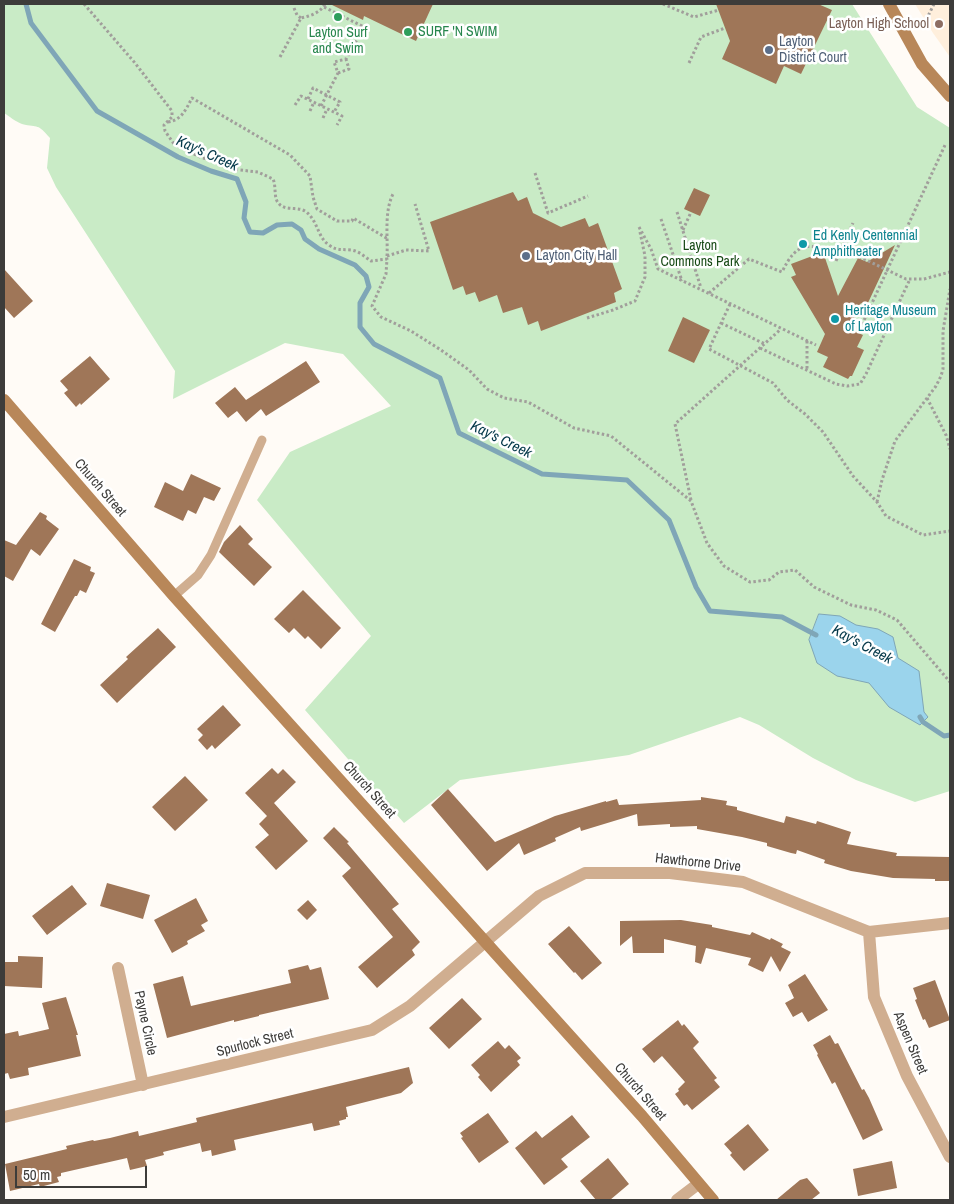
<!DOCTYPE html>
<style>
body{margin:0}
#map{position:relative;width:954px;height:1204px;overflow:hidden;background:#fffbf6;font-family:"Archivo Narrow",sans-serif}
canvas{display:block}
.frame{position:absolute;inset:0;border:5px solid #3d3c3a;pointer-events:none}
.scale{position:absolute;left:15px;top:1166px;width:132px;height:22px;box-sizing:border-box;border:2px solid #3d3c3a;border-top:0;padding-left:6px;font-size:15px;line-height:18px;white-space:nowrap;color:#3d3c3a;-webkit-text-stroke:4px #fff;paint-order:stroke}
</style>
<div id="map">
<canvas width="954" height="1204"></canvas>
<div class="frame"></div>
<div class="scale">50 m</div>
</div>
<script>
const ctx = document.querySelector('canvas').getContext('2d');
ctx.lineJoin = 'round';
function fillPath(path, color) {
  ctx.fillStyle = color;
  ctx.fill(path, 'evenodd');
}
function strokePath(path, color, width, dash) {
  ctx.strokeStyle = color;
  ctx.lineWidth = width;
  ctx.lineCap = dash ? 'butt' : 'round';
  ctx.setLineDash(dash || []);
  ctx.stroke(path);
}
function drawText(font, color, halo, rows, align = 'center') {
  ctx.font = font + ' "Archivo Narrow",sans-serif';
  ctx.lineWidth = 5;
  ctx.setLineDash([]);
  ctx.textBaseline = 'middle';
  ctx.strokeStyle = halo;
  ctx.fillStyle = color;
  for (const [text, x, y, turn = 0] of rows) {
    ctx.save();
    ctx.translate(x, y);
    ctx.rotate((+turn || 0) * Math.PI / 180);
    ctx.textAlign = isNaN(turn) ? turn : align;
    if (halo) ctx.strokeText(text, 0, 0);
    ctx.fillText(text, 0, 0);
    ctx.restore();
  }
}
fillPath(new Path2D(`
 M915 4H950V57L933 33Z`), '#ffefdc');
fillPath(new Path2D(`
 M4 4H852L917 107 950 128V791L915 802 856 780 813 758 759 725 740 717 629 755 460 780 404 823 305 710 371 636 257 500 290 452 391 406 343 354 285 343 173 399 175 371 56 187 47 168 50 138C37 123 39 128 22 124 16 122 9 116 4 113Z`), '#c9ebc6');
const water = new Path2D(`
 M819 614 840 616 856 625 878 629 893 637 898 658 919 671 924 712 928 717 920 725 889 707 869 683 837 676 817 663 809 640Z`);
fillPath(water, '#9bd4ec');
strokePath(water, '#7fa6b7', 1);
strokePath(new Path2D(`
 M26 4 31 23 97 111 178 157 211 171 237 179 246 202 244 218 250 232 263 233 277 225 292 224 301 230 305 239 319 249 355 265 366 276 369 287 360 303V327L374 344 440 378 459 433 542 474 627 480 669 520 696 587 710 611 782 617 816 635
 M920 717 923 722 944 736 950 735`), '#7fa6b7', 5);
fillPath(new Path2D(`
 M330 4H433L416 41 364 16 363 20Z
 M716 4H818L832 10 801 74 784 66 776 84 722 59 730 41Z
 M694 188 710 195 700 216 684 209Z
 M513 192 518 201 527 197 533 213 561 227 585 218 589 227 598 223 622 289 614 293 616 302 541 331 538 321 528 325 522 307 503 313 497 295 479 302 475 292 466 295 463 286 453 290 430 222Z
 M895 245 867 305 861 303 849 329 863 335 857 347 864 350 852 376H850L848 379 823 367 828 357 817 352 825 334 791 277 796 275 791 264 823 252 838 296 858 258 867 262Z
 M4 269 33 301 14 318 4 307Z
 M683 317 710 330 694 363 668 351Z
 M90 356 110 379 81 405 80 403 76 407 64 393 68 390 60 381Z
 M306 361 320 382 266 416 261 409 246 422 237 411 228 418 215 403 235 387 246 400Z
 M191 474 221 488 214 501 204 497 196 514 188 510 183 521 154 507 165 482 183 491Z
 M40 512 47 516 46 519 59 529 40 556 31 549 13 581 4 576V540L16 545Z
 M240 525 253 539 248 544 272 567 254 586 219 552 224 542Z
 M74 559 91 567 90 571 95 573 86 593 80 590 77 596H75L55 632 41 624Z
 M303 590 341 628 321 649 308 636 305 639 294 628 289 633 274 619Z
 M158 628 176 647 117 703 100 685 128 659 126 657Z
 M223 705 241 725 215 749 212 745 207 750 198 740 203 735 197 729Z
 M272 768 278 774 283 769 296 782 274 803 308 841 276 870 255 847 269 835 259 824 267 816 245 793Z
 M185 776 208 800 175 831 152 807Z
 M448 789 495 842 555 816 606 801V802L617 799 619 805 701 800V797L727 801 726 805 737 807V810L784 823 786 816 816 824 817 821 851 832 847 844 897 853 896 856 950 857 949 881H935V879L893 878 851 871 824 863 825 860 797 850 796 854 791 853 767 846V843L742 837 697 829V826L670 827V824L638 826 637 814 581 831 580 827 555 838 556 841 524 855 519 843 487 871 431 805Z
 M334 827 349 842 347 843 399 904 392 909 420 942 412 950 415 955 377 988 358 967 393 937 342 876 351 868 323 838Z
 M107 883 150 895 143 919 100 906Z
 M72 885 87 904 47 935 32 916Z
 M196 898 208 921 201 925 205 931 187 941 188 944 172 953 154 920Z
 M308 900 317 910 307 920 297 910Z
 M681 920 712 925V927L750 935 752 932 770 940 771 938 783 944 781 947 791 952 780 972 771 956 763 972 748 965 751 958 706 948 701 964 695 962 696 946 664 939V953H633L632 936 620 946V921Z
 M569 926 602 963 582 980 575 972 574 973 548 944Z
 M18 956 43 957 42 988 4 986V962H18Z
 M308 965 310 970 321 967 329 999 259 1015V1016L234 1022V1020L167 1038 153 984 183 976 191 1006 291 983 288 970Z
 M805 974 828 1010 808 1022 802 1012 793 1017 785 1003 794 998 788 985Z
 M935 980 950 1020 929 1028 925 1019 923 1020 915 1000 917 999 913 988Z
 M66 997 78 1035H76L81 1056 28 1068 29 1075 10 1079 8 1073 4 1074V1034L18 1031 19 1036 49 1029 42 1003Z
 M462 998 482 1019 449 1049 429 1028Z
 M678 1020 682 1026 684 1024 699 1042 693 1048 717 1078 714 1080 720 1087 692 1110 687 1104 684 1106 675 1094 679 1091 678 1089 685 1082 662 1056 654 1063 642 1049Z
 M830 1035 835 1044 838 1043 862 1090 864 1089 869 1098 883 1130 863 1140 835 1082 832 1084 817 1055 818 1054 813 1045Z
 M498 1041 505 1049 509 1045 521 1058 517 1061 520 1065 491 1092 478 1077 480 1075 471 1065Z
 M409 1067 413 1083 401 1093 346 1107 348 1117H346V1119L339 1121 340 1125 314 1131 312 1123 234 1140 236 1150 212 1156 211 1150 202 1152 200 1143 163 1152 164 1155 145 1160 147 1166 130 1170 127 1158 61 1173V1176L57 1177 59 1182 40 1187 39 1184 10 1191 5 1164 67 1149 66 1146 93 1140 94 1141 110 1138 138 1131 139 1136 197 1122 196 1118Z
 M488 1113 509 1142 479 1163 461 1138 463 1137 460 1133Z
 M572 1115 590 1137 561 1159 568 1167 544 1185 515 1148 536 1131 542 1138Z
 M748 1124 769 1150 744 1171 730 1155 732 1153 724 1144Z
 M608 1158 629 1184 610 1200H596L580 1181Z
 M892 1161 897 1188 858 1196 853 1169Z
 M807 1178 820 1193 811 1200H776L800 1180Z`), '#9f7658');
strokePath(new Path2D(`
 M84 4 135 63 172 111V117L164 125 165 131 174 144 202 158 210 159 231 169 258 172 273 179C276 185 274 195 277 201 283 212 296 206 305 211 318 220 317 237 329 245 337 251 343 249 351 250 359 251 365 257 371 261L387 259 386 274 372 306 381 317 411 331 441 350 469 370 487 389 504 398 528 402 574 428 611 436 691 501 707 543 724 566 750 582 769 580 779 572 795 570 814 587 851 605 876 610 897 620 950 682
 M663 4 694 17 719 10
 M294 8 297 15 301 18
 M924 24 934 4
 M280 57 301 18C310 16 320 13 325 4
 M689 63 701 37 725 28
 M338 73 349 69 346 59
 M308 99 313 88 340 102 334 112
 M295 105 301 96 342 116 337 125
 M321 106 338 73 334 62 346 59 364 27 324 7
 M310 111 314 102
 M323 118 327 109
 M168 122C182 120 186 109 192 98L290 155 310 176 313 197 317 209 337 221H352L353 218 388 239
 M535 173 548 213 588 196
 M677 212 701 288
 M661 219 682 281
 M639 227 651 249 658 269 816 345
 M683 230 691 212
 M841 248 906 279H924L950 272
 M387 256 406 250 429 251 415 204
 M387 256C388 236 384 212 393 194
 M836 261 853 223
 M709 293 749 259 782 272C797 241 809 242 838 255
 M730 304 709 349 773 383 787 400 805 414 823 432 853 476 877 502 886 516 923 535 950 531
 M587 318 613 310 635 301 645 277V256L640 232
 M721 323 765 344
 M860 329 946 143
 M807 341V370
 M760 348 836 384 847 386 860 384 866 374 910 279
 M927 398 946 435 950 449
 M691 500 675 424 781 329
 M877 502 882 480 895 441 936 386 941 376 943 369V331L950 289`), '#a19e9b', 3, [2.5, 2.5]);
strokePath(new Path2D(`
 M174 596 198 575 211 555 262 440`), '#d0ae90', 9);
strokePath(new Path2D(`
 M869 932 874 997 907 1076 950 1157
 M118 968 143 1085
 M4 1117 372 1030 410 1006 539 896 585 873H670L743 882 869 932 950 923
 M677 1200 698 1184`), '#d0ae90', 12);
strokePath(new Path2D(`
 M889 4 922 64 950 96
 M4 400 174 596 642 1116 713 1200`), '#b88759', 12);
for (const [x, y, r, color] of [
 [338,17,5,"#2e9e5b"],
 [939,24,5,"#8d6e63"],
 [408,32,5,"#2e9e5b"],
 [769,50,5,"#5c6f8a"],
 [803,244,5,"#0f9aa8"],
 [526,256,5,"#5c6f8a"],
 [835,319,5,"#0f9aa8"]
]) {
  const dot = new Path2D();
  dot.arc(x, y, r, 0, 2 * Math.PI);
  ctx.fillStyle = color;
  ctx.fill(dot);
  strokePath(dot, '#fff', 2);
}
drawText('14px', '#785e54', '#fff', [
 ["Layton High School",929,24]
], 'right');
drawText('14px', '#27864d', '#fff', [
 ["SURF 'N SWIM",418,32],
 ["Layton Surf",338,33,"center"],
 ["and Swim",338,49,"center"]
], 'left');
drawText('14px', '#4e5e75', '#fff', [
 ["Layton",779,42],
 ["District Court",779,58],
 ["Layton City Hall",536,256]
], 'left');
drawText('14px', '#0d838f', '#fff', [
 ["Ed Kenly Centennial",813,236],
 ["Amphitheater",813,252],
 ["Heritage Museum",845,311],
 ["of Layton",845,327]
], 'left');
drawText('14px', '#184a16', '#fff', [
 ["Layton",700,246],
 ["Commons Park",700,262]
]);
drawText('14px', '#3d3c3a', '#fff', [
 ["Church Street",100,488,49],
 ["Church Street",369,790,48],
 ["Hawthorne Drive",698,863,6],
 ["Payne Circle",145,1023,78],
 ["Spurlock Street",255,1043,-14],
 ["Aspen Street",910,1043,67],
 ["Church Street",640,1092,49]
]);
drawText('italic 15px', '#043849', '#fff', [
 ["Kay's Creek",207,154,24],
 ["Kay's Creek",501,440,26],
 ["Kay's Creek",862,645,28]
]);
</script>
